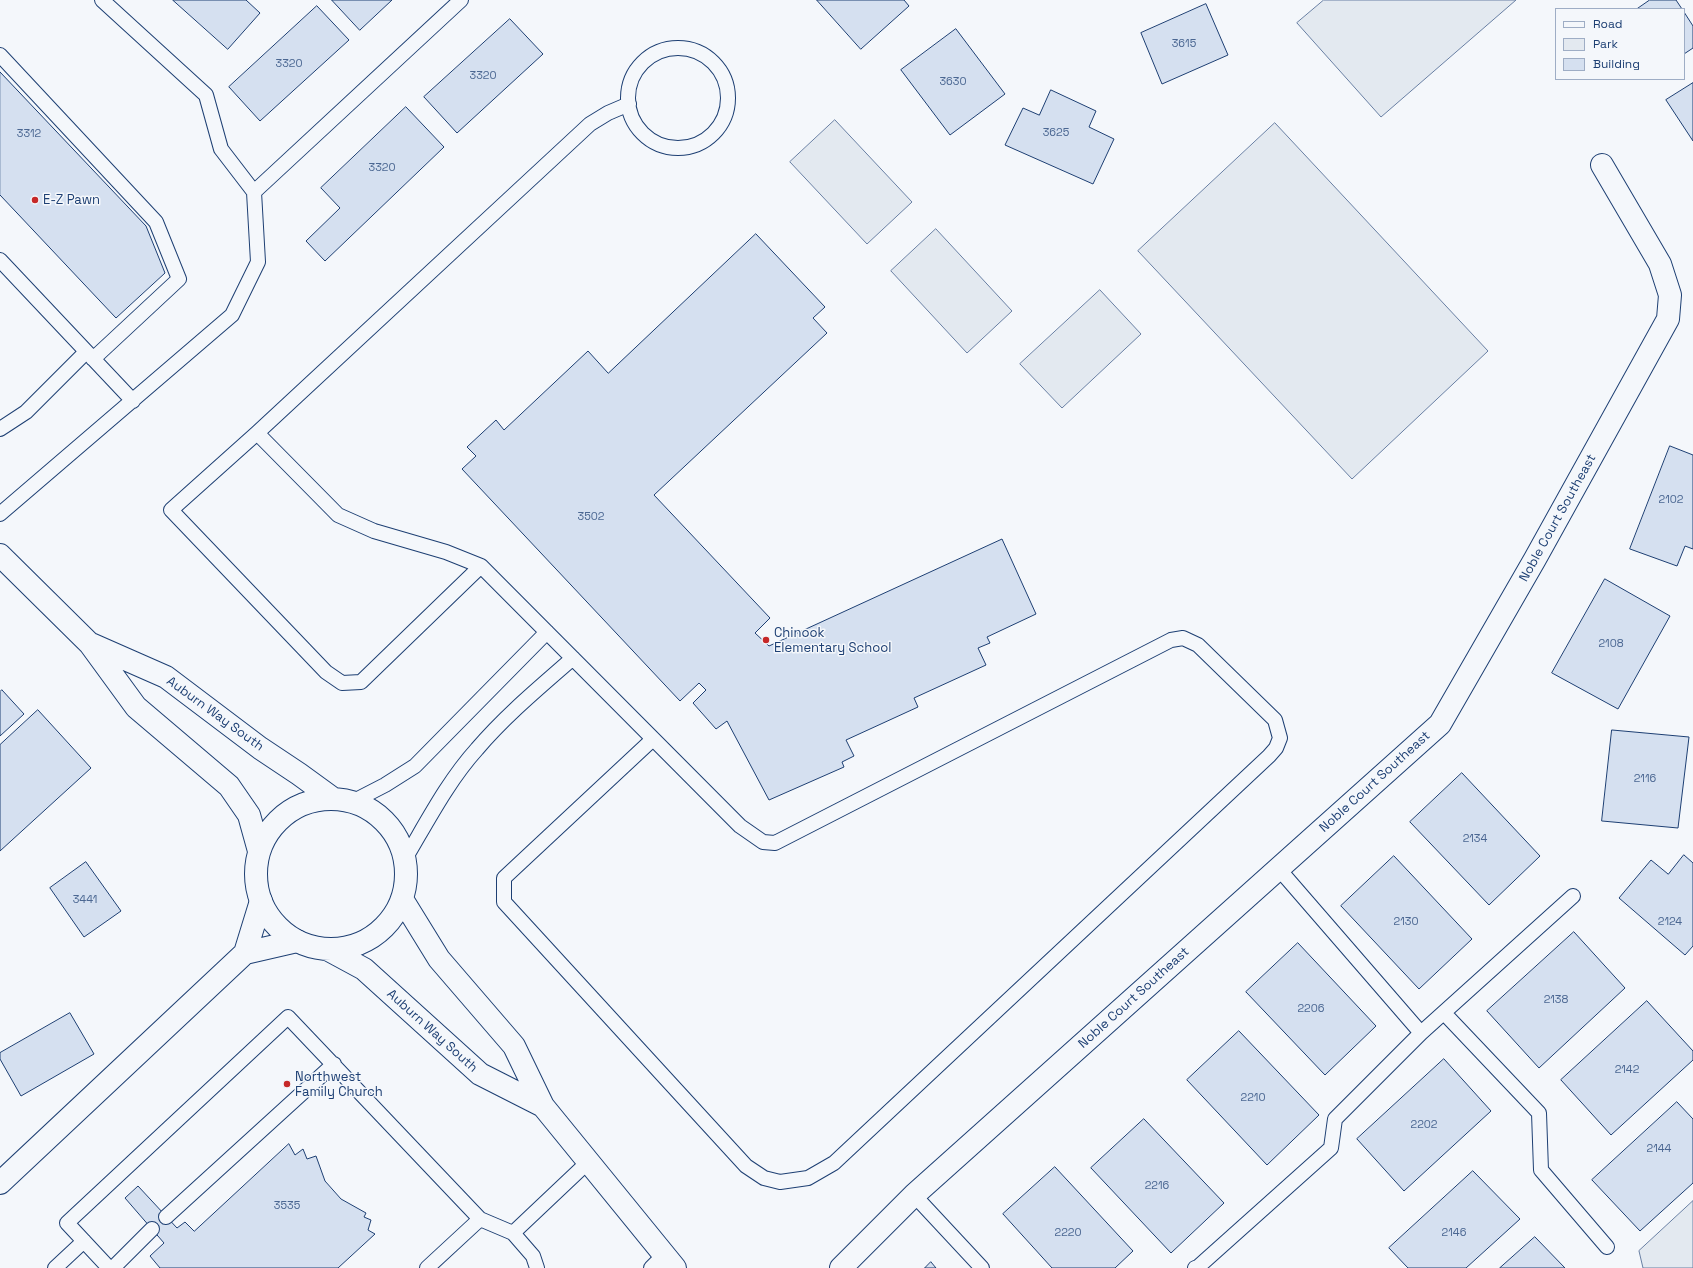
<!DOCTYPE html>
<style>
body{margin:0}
#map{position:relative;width:1693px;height:1268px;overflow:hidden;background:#f4f7fb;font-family:"Space Grotesk",sans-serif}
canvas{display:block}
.legend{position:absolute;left:1555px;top:8px;width:130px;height:72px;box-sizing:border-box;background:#f4f7fb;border:1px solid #9eadc5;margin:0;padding:5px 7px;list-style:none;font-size:12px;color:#1d3f73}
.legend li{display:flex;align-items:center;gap:8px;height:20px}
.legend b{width:20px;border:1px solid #9eadc5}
</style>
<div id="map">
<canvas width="1693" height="1268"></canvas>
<ul class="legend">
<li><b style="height:5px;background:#f4f7fb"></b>Road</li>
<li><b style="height:11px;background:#e3e9f0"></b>Park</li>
<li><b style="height:11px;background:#d5e0f0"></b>Building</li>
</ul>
</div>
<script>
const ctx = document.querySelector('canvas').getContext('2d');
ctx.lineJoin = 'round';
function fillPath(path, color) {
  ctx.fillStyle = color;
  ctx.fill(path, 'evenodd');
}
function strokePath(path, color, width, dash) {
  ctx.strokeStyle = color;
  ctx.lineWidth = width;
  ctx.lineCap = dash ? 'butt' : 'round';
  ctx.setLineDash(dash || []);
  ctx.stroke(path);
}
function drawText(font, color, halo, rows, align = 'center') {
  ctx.font = font + ' "Space Grotesk",sans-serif';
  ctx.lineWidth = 3;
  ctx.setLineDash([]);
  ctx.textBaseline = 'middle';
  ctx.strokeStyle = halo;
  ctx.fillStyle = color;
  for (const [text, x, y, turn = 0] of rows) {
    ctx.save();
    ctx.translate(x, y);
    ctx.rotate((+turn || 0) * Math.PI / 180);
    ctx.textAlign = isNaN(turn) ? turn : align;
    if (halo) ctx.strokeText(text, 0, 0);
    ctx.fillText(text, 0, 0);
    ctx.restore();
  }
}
const green = new Path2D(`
 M1324 0H1516L1381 117 1297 23Z
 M835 120 912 202 867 244 790 162Z
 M1275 123 1488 351 1352 479 1138 251Z
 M936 229 1012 311 967 353 891 271Z
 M1100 290 1141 334 1062 408 1020 364Z
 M1693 1201V1268H1643L1639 1251Z`);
fillPath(green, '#e3e9f0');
strokePath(green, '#687fa3', 1);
const building = new Path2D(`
 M173 0H246L260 13 228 49Z
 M332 0H392L360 30Z
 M817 0H904L909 6 861 49Z
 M1650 0H1676L1682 9H1637Z
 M1206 4 1228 55 1162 84 1141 33Z
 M317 6 349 40 260 121 229 87Z
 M1684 12 1693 26V48L1684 54Z
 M510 19 543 54 457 133 424 97Z
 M956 29 1005 94 950 135 901 70Z
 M0 72 146 226 165 273 116 318 0 195Z
 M1693 83V141L1666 100Z
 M1051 90 1096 111 1089 127 1114 139 1093 184 1005 145 1023 108 1039 115Z
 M406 107 444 147 325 261 306 241 340 208 321 188Z
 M756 234 825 307 813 318 827 333 654 495 770 618 755 633 769 646 1002 539 1036 614 987 637 990 643 978 648 986 665 914 698 918 707 846 740 854 756 842 762 844 767 769 800 727 721 716 729 693 703 706 690 699 683 680 701 462 469 476 456 467 447 496 420 504 430 588 351 608 373Z
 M1670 446 1693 455V549L1685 546 1677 566 1630 549Z
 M1605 579 1670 616 1618 709 1552 673Z
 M2 690 24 714 0 736V692Z
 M38 710 91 768 0 851V745Z
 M1612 730 1689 737 1678 828 1602 821Z
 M1462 773 1540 856 1489 905 1410 822Z
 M1684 855 1693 863V946L1685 955 1619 898 1651 860 1668 874Z
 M1394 856 1472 939 1419 989 1341 906Z
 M86 862 121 911 84 937 50 888Z
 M1574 932 1625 988 1539 1068 1487 1011Z
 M1298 943 1376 1026 1325 1075 1246 992Z
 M1647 1001 1693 1051V1060L1611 1135 1561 1080Z
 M70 1013 94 1054 21 1096 0 1059V1053Z
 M1239 1031 1319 1115 1267 1165 1187 1080Z
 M1444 1059 1491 1111 1404 1191 1357 1139Z
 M1677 1102 1693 1119V1183L1640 1231 1592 1180Z
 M1144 1119 1224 1203 1171 1253 1091 1168Z
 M289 1144 295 1155 303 1149 307 1159 316 1156 325 1181 341 1199 366 1213 364 1217 371 1220 368 1230 375 1234 338 1268H160L150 1256 164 1243 125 1198 138 1186 177 1228 185 1222 194 1231Z
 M1055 1167 1133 1251 1115 1268H1052L1003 1214Z
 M1473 1171 1520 1219 1466 1268H1408L1389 1248Z
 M1535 1237 1565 1268H1500Z
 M931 1262 936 1268H925Z`);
fillPath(building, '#d5e0f0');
strokePath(building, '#1d3f73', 1);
const service = new Path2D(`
 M102 0 206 95 221 149 254 192
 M628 98a50 50 0 1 1 100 0a50 50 0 1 1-100 0Z
 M0 55 156 222 179 279 93 359
 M0 260 133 401
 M0 429 26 412 86 352
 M257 433 338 515 374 531 446 552 481 566 740 826 763 842 775 843 1171 640 1183 638 1198 645 1275 720 1280 738 1276 748 1269 756 834 1163 808 1178 780 1182 764 1178 746 1166 504 902V878L653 739
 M0 514 232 315 258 262 254 192 461 0
 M481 566 361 682 342 683 326 672 171 510 257 433 590 124 608 113 629 104
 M352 802 385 785 415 766 547 632
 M405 859C427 822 448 781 477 749 506 715 540 687 573 658
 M1278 868 1421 1033
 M1445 1014 1539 1113 1541 1170 1607 1247
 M914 1195 982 1268
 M166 1217 334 1064
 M513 1233 533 1256 537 1268
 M55 1268 84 1241
 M109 1268 67 1223 288 1017 480 1219 513 1233 587 1163
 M113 1268 152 1229
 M427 1268 480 1219
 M651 1268 664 1255
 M1195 1268 1198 1267 1331 1148 1335 1119 1421 1033 1573 896`);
const minor = new Path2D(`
 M245 953 297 941
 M0 1183 245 953 261 901
 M841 1268 914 1195 1440 724 1535 559 1668 319 1670 295 1660 264 1602 165`);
const secondary = new Path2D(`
 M0 555 90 644 136 707 229 786 249 815 259 851
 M91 644 166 677 260 748 299 774 332 798
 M256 874a75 75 0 1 1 150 0a75 75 0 1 1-150 0Z
 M402 899 439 959 514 1046 543 1106 675 1268
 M327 949 364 969 480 1074 543 1106`);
strokePath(service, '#1d3f73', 16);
strokePath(minor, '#1d3f73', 24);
strokePath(secondary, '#1d3f73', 24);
strokePath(service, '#f4f7fb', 14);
strokePath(minor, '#f4f7fb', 22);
strokePath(secondary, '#f4f7fb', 22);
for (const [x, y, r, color] of [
 [35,200,4,"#c62828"],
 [766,640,4,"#c62828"],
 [287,1084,4,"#c62828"]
]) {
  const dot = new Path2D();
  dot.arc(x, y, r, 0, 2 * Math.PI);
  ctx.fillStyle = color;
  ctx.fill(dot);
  strokePath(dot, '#f4f7fb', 1.5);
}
drawText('11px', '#4b6792', null, [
 ["3615",1184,44],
 ["3320",289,64],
 ["3320",483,76],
 ["3630",953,82],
 ["3625",1056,133],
 ["3312",29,134],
 ["3320",382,168],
 ["2102",1671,500],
 ["3502",591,517],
 ["2108",1611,644],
 ["2116",1645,779],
 ["2134",1475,839],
 ["3441",85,900],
 ["2130",1406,922],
 ["2124",1670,922],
 ["2138",1556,1000],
 ["2206",1311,1009],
 ["2142",1627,1070],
 ["2210",1253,1098],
 ["2202",1424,1125],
 ["2144",1659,1149],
 ["2216",1157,1186],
 ["3535",287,1206],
 ["2220",1068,1233],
 ["2146",1454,1233]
]);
drawText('13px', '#1d3f73', '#f4f7fb', [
 ["E-Z Pawn",43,200],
 ["Chinook",774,633],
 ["Elementary School",774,648],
 ["Northwest",295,1077],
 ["Family Church",295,1092]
], 'left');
drawText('13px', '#1d3f73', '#f4f7fb', [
 ["Noble Court Southeast",1558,518,-61],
 ["Auburn Way South",215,714,36],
 ["Noble Court Southeast",1375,782,-42],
 ["Noble Court Southeast",1134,998,-42],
 ["Auburn Way South",432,1031,42]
]);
</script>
